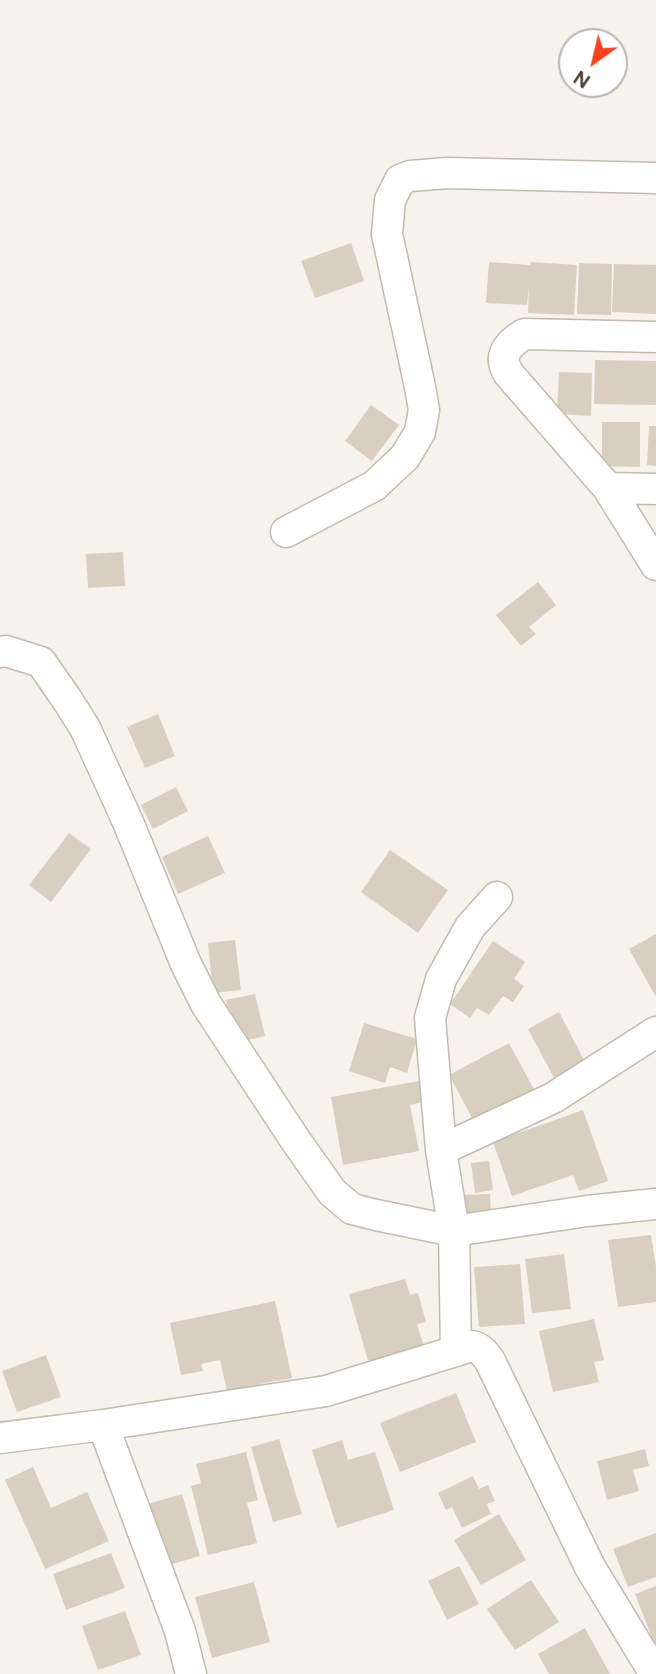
<!DOCTYPE html>
<style>
body{margin:0}
#map{position:relative;width:656px;height:1674px;overflow:hidden;background:#f6f3ec;font-family:Figtree,sans-serif}
canvas{display:block}
.north{position:absolute;left:558px;top:28px;width:70px;height:70px;box-sizing:border-box;background:#fff;border:2px solid #b7b4b0;border-radius:50%;rotate:214deg;font-size:19px;font-weight:700;line-height:28px;text-align:center;color:#4b4439}
.north::after{content:'';display:block;margin:auto;width:24px;height:32px;background:#fc3f1d;clip-path:polygon(50% 0,100% 100%,50% 72%,0 100%)}
</style>
<div id="map">
<canvas width="656" height="1674"></canvas>
<div class="north">N</div>
</div>
<script>
const ctx = document.querySelector('canvas').getContext('2d');
ctx.lineJoin = 'round';
function fillPath(path, color) {
  ctx.fillStyle = color;
  ctx.fill(path, 'evenodd');
}
function strokePath(path, color, width, dash) {
  ctx.strokeStyle = color;
  ctx.lineWidth = width;
  ctx.lineCap = dash ? 'butt' : 'round';
  ctx.setLineDash(dash || []);
  ctx.stroke(path);
}
fillPath(new Path2D(`
 M351 243 364 281 315 298 301 261Z
 M489 262 530 265 531 262 577 265 574 315 528 313 529 284 527 305 486 303Z
 M579 263 612 264 611 315 577 314Z
 M614 264 656 265V314L612 312Z
 M595 360 656 361V405L594 404Z
 M559 372 592 373 591 416 557 414Z
 M371 405 399 425 372 461 345 441Z
 M602 422H640V467L602 466Z
 M649 426H656V466L647 465Z
 M123 552 125 586 88 588 86 554Z
 M538 582 556 605 529 627 536 634 521 646 496 615Z
 M158 714 175 756 145 768 127 727Z
 M176 787 188 811 153 829 141 805Z
 M69 833 91 849 51 902 29 885Z
 M208 836 225 873 178 894 162 857Z
 M390 850 448 890 418 933 361 892Z
 M656 934V997L629 949Z
 M235 940 241 990 213 993 208 943Z
 M493 941 525 962 514 979 524 986 513 1002 503 996 489 1015 477 1008 470 1018 450 1004Z
 M255 994 265 1036 236 1043 226 1000Z
 M559 1012 585 1062 554 1078 528 1029Z
 M364 1023 417 1039 407 1073 390 1067 385 1083 349 1071Z
 M509 1043 537 1095 477 1127 449 1075Z
 M419 1081 423 1102 410 1105 419 1151 343 1165 331 1097Z
 M583 1110 608 1181 579 1191 573 1175 512 1196 493 1142Z
 M489 1161 493 1190 475 1193 471 1163Z
 M490 1194 491 1213 464 1214 462 1195Z
 M651 1235 656 1267V1302L618 1307 608 1240Z
 M564 1254 571 1309 532 1313 525 1259Z
 M520 1264 525 1324 479 1327 474 1267Z
 M405 1279 410 1295 418 1293 426 1322 417 1324 426 1353 370 1368 349 1294Z
 M275 1301 292 1378 260 1384 262 1394 229 1401 220 1360 201 1364 203 1371 181 1375 170 1323Z
 M594 1319 604 1360 594 1362 599 1382 553 1392 539 1331Z
 M46 1355 61 1397 17 1412 2 1371Z
 M456 1393 476 1442 400 1472 380 1423Z
 M279 1439 302 1514 273 1522 251 1447Z
 M342 1440 348 1460 375 1452 394 1510 337 1528 312 1450Z
 M645 1449 649 1466 633 1470 639 1491 607 1500 597 1461Z
 M246 1452 258 1500 247 1503 257 1543 208 1555 191 1486 201 1483 196 1464Z
 M33 1467 51 1508 87 1492 109 1541 45 1569 5 1480Z
 M473 1476 479 1489 488 1485 495 1501 487 1504 491 1514 462 1528 452 1507 446 1510 438 1493Z
 M182 1494 200 1556 159 1568 141 1506Z
 M499 1514 526 1560 481 1585 454 1540Z
 M656 1533V1577L628 1587 613 1549Z
 M111 1553 125 1588 66 1610 53 1574Z
 M459 1566 479 1604 447 1620 428 1581Z
 M531 1580 559 1622 515 1650 487 1609Z
 M254 1582 270 1642 212 1658 195 1597Z
 M656 1586V1648L635 1594Z
 M125 1611 141 1655 98 1670 82 1626Z
 M585 1628 610 1674H549L538 1654Z`), '#d8cfc1');
const street = new Path2D(`
 M656 337 524 334C515 340 502 349 504 362 504 366 507 370 508 373L608 488 656 565
 M608 488 656 489
 M286 532 374 486 405 457 420 432 424 410 420 387 387 234 390 200 400 180 410 176 448 173 656 178
 M0 652 6 651 41 662 66 698 85 728 128 822 186 964 206 1004 294 1138 332 1192 352 1209 376 1215 454 1231 587 1211 656 1204
 M441 1150 553 1098 656 1032
 M456 1351 454 1231 441 1150 430 1018 441 979 470 927 497 897
 M103 1425 180 1631 191 1674
 M0 1438 103 1425 326 1391 472 1346C481 1348 485 1354 490 1361L590 1567 655 1674`);
strokePath(street, '#c2bbae', 33);
strokePath(street, '#fff', 30);
</script>
